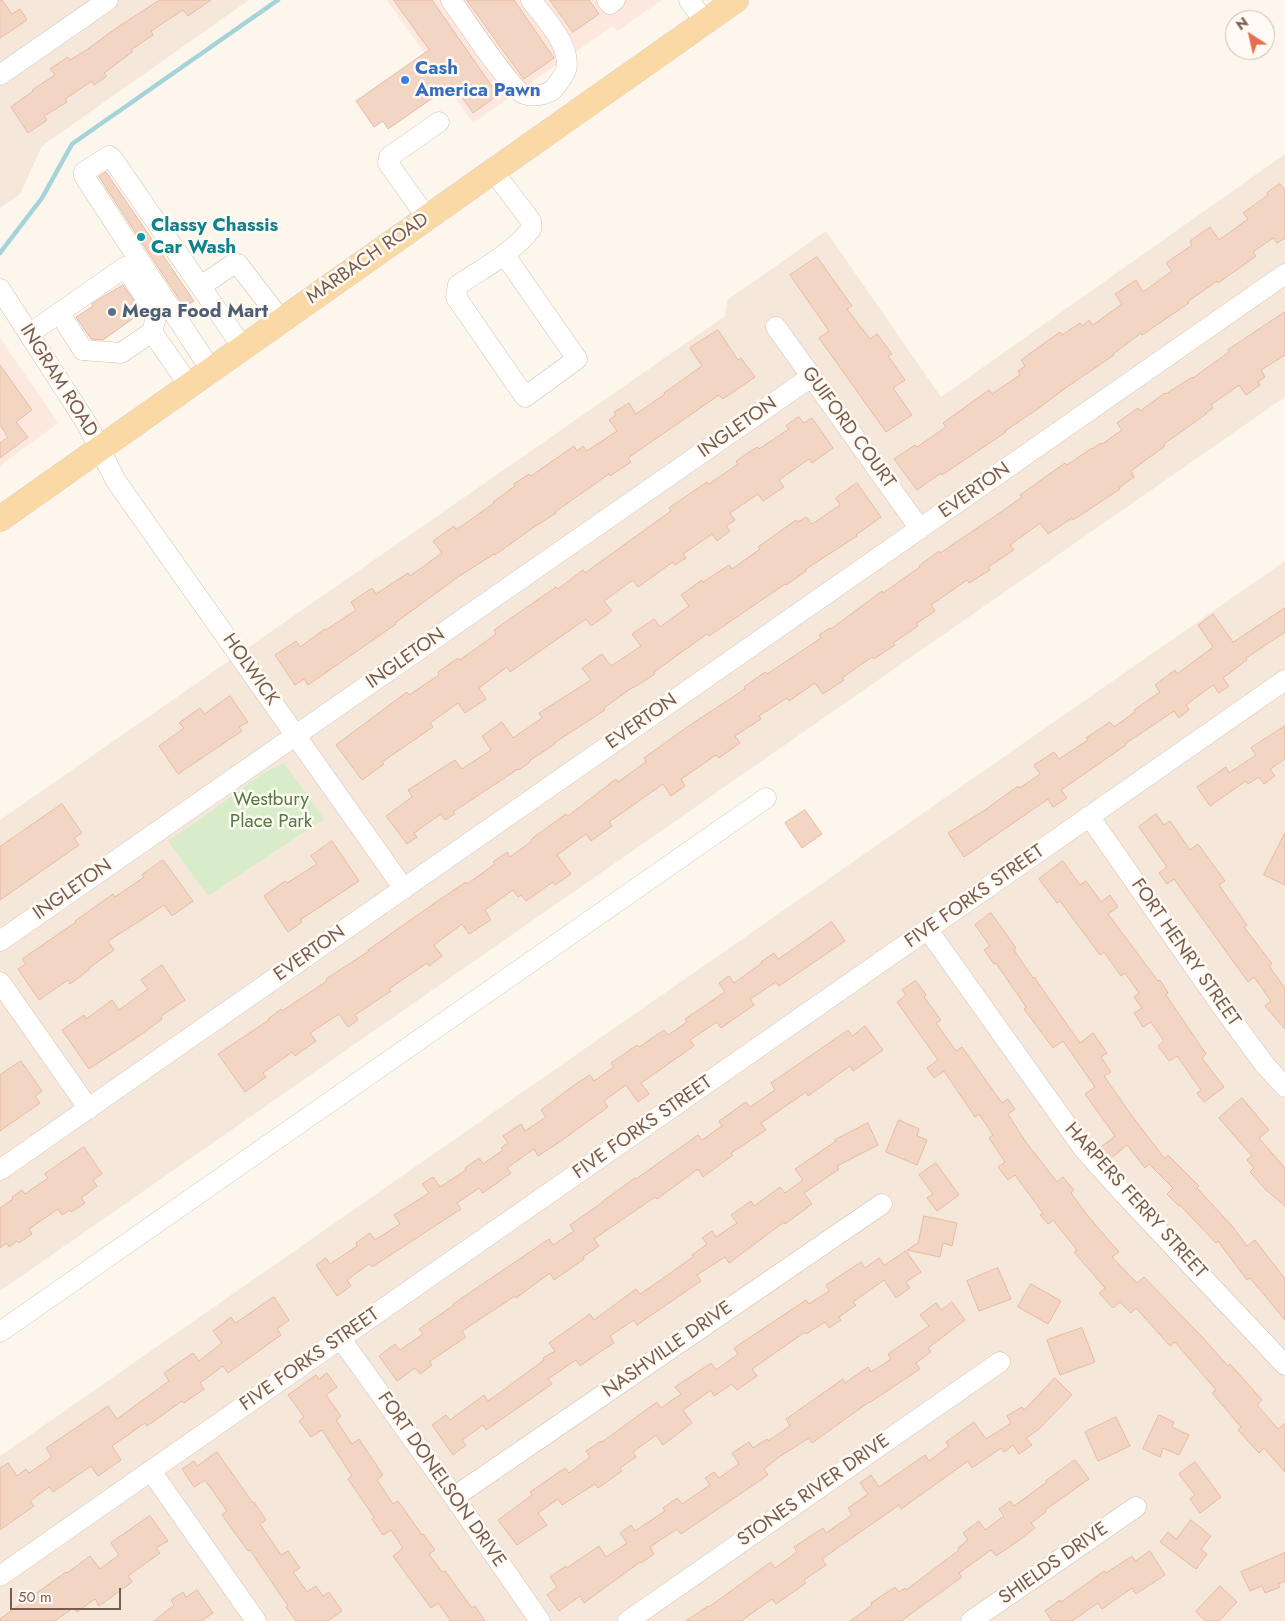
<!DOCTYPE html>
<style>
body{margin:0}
#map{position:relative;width:1285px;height:1621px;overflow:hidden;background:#fdf6ec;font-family:Jost,sans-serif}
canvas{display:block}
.north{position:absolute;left:1225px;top:10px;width:50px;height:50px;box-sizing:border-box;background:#fffaf3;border:1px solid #cabbb1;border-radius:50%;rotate:325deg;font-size:14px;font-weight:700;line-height:20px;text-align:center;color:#7a5c4d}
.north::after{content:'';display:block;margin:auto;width:18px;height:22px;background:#e76f51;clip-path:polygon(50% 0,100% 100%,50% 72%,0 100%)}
.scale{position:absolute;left:10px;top:1588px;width:111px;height:22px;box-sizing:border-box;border:2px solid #7a5c4d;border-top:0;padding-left:6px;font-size:15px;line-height:18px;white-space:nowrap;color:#7a5c4d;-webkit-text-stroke:4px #fffaf3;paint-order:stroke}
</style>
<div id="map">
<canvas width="1285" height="1621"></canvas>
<div class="north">N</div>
<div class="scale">50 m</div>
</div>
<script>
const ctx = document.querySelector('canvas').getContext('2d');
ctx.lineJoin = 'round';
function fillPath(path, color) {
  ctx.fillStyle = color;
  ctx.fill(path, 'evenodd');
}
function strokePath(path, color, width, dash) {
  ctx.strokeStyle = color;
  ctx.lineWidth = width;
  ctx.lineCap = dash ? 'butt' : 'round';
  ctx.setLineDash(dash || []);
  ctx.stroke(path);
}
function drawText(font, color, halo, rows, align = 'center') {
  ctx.font = font + ' Jost,sans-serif';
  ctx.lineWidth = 5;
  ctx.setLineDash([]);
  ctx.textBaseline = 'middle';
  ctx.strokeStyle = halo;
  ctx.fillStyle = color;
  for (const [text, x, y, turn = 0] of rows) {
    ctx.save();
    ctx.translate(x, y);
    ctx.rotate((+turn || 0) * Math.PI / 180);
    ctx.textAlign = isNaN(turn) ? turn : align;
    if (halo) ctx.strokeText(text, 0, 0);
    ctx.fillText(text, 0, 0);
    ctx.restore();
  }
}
fillPath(new Path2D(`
 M0 0H249L42 146 20 194 0 208Z
 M1285 154V397L0 1291V820L725 316 727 300 826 231 941 397Z
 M1285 561V1621H0V1456Z`), '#f5e8da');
fillPath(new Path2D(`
 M387 0H662L617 31 613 26 473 123Z
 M0 338 58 423 0 466Z`), '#fde8e0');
fillPath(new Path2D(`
 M284 763 324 819 208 896 168 841 206 815 262 774Z`), '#d8ecc9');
strokePath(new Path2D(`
 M0 253 42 198 72 144 278 0`), '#a5d3da', 4.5);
const building = new Path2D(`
 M0 0H2L12 14 20 9 27 20 0 38Z
 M160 0H211L188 16 183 10 151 31 153 35 131 50 132 52 104 73 107 76 94 85 92 81 65 99 67 102 44 116 47 120 28 133 11 107 33 91 32 90 55 75 50 69 68 57 70 60 88 49 115 29Z
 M394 0H432L498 95 473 113 453 84 388 129 383 121 374 127 356 101 429 50Z
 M467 0H514L554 58 524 79Z
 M550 0H589L599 14 573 32Z
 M106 172 194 301 184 307 99 177Z
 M1280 184 1285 190V238L1277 243 1273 238 1253 252 1256 256 1238 269 1218 283 1217 281 1187 302 1189 303 1142 335 1141 333 1113 354 1114 355 1067 387 1039 408 1005 431 1006 432 942 475 941 473 917 490 894 459 915 445 917 447 946 427 943 423 989 390 992 394 1020 375 1018 371 1025 366 1021 360 1060 332 1062 335 1080 323 1082 326 1089 320 1093 325 1122 304 1115 294 1136 280 1143 292 1172 271 1166 263 1192 245 1190 241 1210 227 1219 240 1248 219 1243 213 1268 195 1267 193Z
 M817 257 852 306 847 309 870 339 877 334 892 354 888 356 905 380 893 388 912 415 886 432 819 338 829 331 790 275Z
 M123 285 142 312 103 340 91 339 76 317 93 306 92 304Z
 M1285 312V355L1261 370 1265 377 1258 382 1260 385 1246 395 1239 385 1211 405 1213 408 1206 413V414L1164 444 1165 446 1131 471 1134 477 1119 488 1120 489 1073 520 1072 518 1048 534 1040 523 1010 545 1014 550 988 567 990 570 969 583 967 580 931 605 935 611 916 624 918 626 893 643 895 645 874 659 872 657 842 678 844 680 823 694 815 683 789 701 787 698 759 716 761 719 735 736 740 743 719 758 716 755 681 779 685 786 671 796 663 784 609 822 612 826 591 841 586 834 557 855 571 874 555 885 553 882 526 901 521 895 518 897 513 890 485 910 491 920 469 934 462 924 434 945 442 956 429 966 427 963 389 989 391 991 355 1015 358 1020 348 1027 339 1014 310 1033 316 1041 295 1056 292 1052 263 1073 266 1077 245 1092 218 1054 269 1020 268 1019 281 1009 282 1011 327 981 326 979 369 951 368 950 439 900 466 882 467 884 495 864 493 862 507 852 510 857 532 841 531 840 534 837 566 814 568 816 616 779 618 782 646 762 644 758 690 725 745 689 744 687 765 672 767 674 821 638 819 635 830 628 831 629 882 591 883 593 920 567 919 566 939 551 940 553 1001 512 1022 497 1020 495 1065 463 1067 465 1092 448V449L1101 443 1102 444 1122 430 1117 423 1138 408 1140 411 1165 393 1166 394 1192 377 1193 378 1229 352 1228 350Z
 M718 330 738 360 741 358 755 377 723 399 719 395 628 458 631 462 610 476 609 474 555 512 556 513 534 527 495 555 494 554 458 577 395 623 396 624 308 685 304 679 295 685 275 655 296 641 300 647 325 629 326 630 356 610 351 602 372 588 376 594 408 573 410 576 442 553 433 541 454 526 456 530 494 503 493 502 515 486 514 484 529 474 531 476 574 446 577 451 583 446 587 451 617 431 609 420 616 415 614 412 629 403 636 414 665 394 664 393 702 366 690 348Z
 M0 365 32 410 16 422 28 437 0 458V443L8 437 0 425Z
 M799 417 804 423 812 418 833 448 812 463 809 459 779 480 784 487 763 501 758 494 730 513 735 520 726 526 730 531 717 541 712 534 683 554 686 558 675 565 673 562 638 587 633 580 604 601 612 611 591 626 586 619 510 672 507 667 479 688 486 699 465 713 458 703 430 723 433 727 382 762 384 764 362 780 336 745 407 692 409 695 439 675 438 672 458 658 460 660 496 634 494 630 556 587 558 589 583 570 585 573 671 511 669 508 682 499 707 482 709 484 738 464 736 461 757 447 759 449 789 429 786 426Z
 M857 483 881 517 856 535 857 536 806 569V571L786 585 785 584 709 636 707 634 654 672 655 674 633 688V687L604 708 605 710 554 743 555 744 529 761 530 762 519 770 518 769 453 812 455 814 445 820 441 814 414 833 417 837 407 844 386 816 412 797 408 790 455 760 462 769 491 750 482 736 502 722 513 738 542 718 539 713 591 680 582 668 602 654 611 666 641 646 632 634 654 619 660 627 689 606 681 595 702 580 703 582 729 565 732 569 760 549 758 547 796 520 798 522 806 517 812 524 840 505 836 498Z
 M1285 608V632L1246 658 1247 660 1223 678 1229 686 1219 693 1213 685 1186 705 1189 710 1179 718 1174 711 1125 744 1126 745 1061 790 1067 798 1053 807 1048 799 964 857 948 833 985 810 1018 786 1020 788 1040 774 1034 765 1054 752 1059 759 1088 740 1086 738 1110 722 1114 727 1135 712 1134 710 1160 692 1155 685 1175 670 1177 674 1213 647 1198 625 1213 614 1233 642Z
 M230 696 248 722 239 727 242 731 178 774 159 746 184 728 179 723 200 708 204 714Z
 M1285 726V759L1270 769 1275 776 1264 784 1259 777 1248 784 1246 781 1210 806 1197 787 1226 767 1229 773 1256 755 1251 748Z
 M62 804 82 833 74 838 79 845 0 900V847Z
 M805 810 822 834 802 848 785 823Z
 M1156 814 1164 825 1170 821 1190 850 1198 844 1225 881 1219 885 1247 925 1244 927 1272 964 1269 966 1285 988V1029L1265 1006 1271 1001 1254 977 1248 982 1174 879 1167 884 1159 873 1167 867 1139 827Z
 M1285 833V885L1264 875Z
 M332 841 359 881 300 920 302 922 288 932 264 896 285 881 287 883 317 864 311 856Z
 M163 860 193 901 172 916 164 905 138 922 108 941 114 950 89 968 90 969 70 984 68 980 39 1000 18 969 26 964 22 959 76 922 75 921 99 904 113 894 115 897 144 877 142 875Z
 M1063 861 1080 885 1086 881 1101 902 1110 895 1118 907 1108 914 1158 981 1160 980 1168 993 1166 995 1206 1054 1202 1058 1224 1087 1204 1102 1197 1093 1201 1090 1177 1056 1169 1061 1158 1046 1164 1041 1151 1022 1143 1027 1134 1013 1142 1008 1134 997 1139 993 1125 973 1121 976 1104 952 1100 955 1060 901 1057 903 1039 879Z
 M991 913 1016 948 1014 950 1033 978 1034 977 1080 1043 1093 1033 1107 1053 1101 1057 1111 1072 1104 1076 1132 1116 1165 1159 1168 1155 1199 1186 1197 1188 1233 1227 1247 1246 1255 1240 1285 1279V1320L1250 1278 1247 1280 1218 1241 1216 1243 1180 1205 1179 1206 1167 1194 1173 1188 1149 1164 1145 1168 1127 1145 1110 1159 1101 1147 1115 1136 1085 1094 1095 1087 1063 1041 1053 1048 1024 1009 1026 1007 996 963 994 964 984 950 990 946 975 925Z
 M832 922 845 941 779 986 776 982 750 999 754 1005 721 1028 717 1022 690 1040 694 1046 641 1083 649 1094 638 1102 626 1085 604 1101 608 1107 558 1143 538 1156 534 1149 507 1168 511 1173 483 1193 479 1188 457 1203 461 1209 372 1267 369 1264 347 1280 351 1286 337 1296 316 1265 326 1258 330 1264 357 1246 356 1243 370 1233 375 1240 400 1224 394 1215 429 1193 422 1184 433 1177 440 1187 466 1170 465 1168 479 1158 483 1164 503 1150 501 1148 508 1143 503 1136 521 1124 525 1131 546 1117 541 1110 577 1083 590 1075 594 1081 614 1067 611 1063 637 1045 639 1047 664 1030 668 1035 687 1022 685 1019 725 992 719 983 729 976 734 983 762 963 761 962 774 953 778 959Z
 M162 965 185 1000 161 1016 162 1019 142 1034 89 1069 62 1030 84 1015 86 1019 112 1000 119 1010 148 989 141 980Z
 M916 981 926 995 924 997 941 1020 936 1023 956 1051 962 1047 1002 1103 1008 1099 1015 1109 1008 1114 1025 1141 1057 1182 1063 1177 1074 1190 1071 1193 1087 1215 1119 1252 1112 1257 1137 1283 1144 1277 1203 1338 1228 1366 1230 1364 1262 1400 1257 1405 1278 1429 1285 1423V1472L1264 1448 1259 1453 1238 1430 1241 1427 1212 1393 1216 1390 1175 1342 1170 1346 1136 1308 1131 1313 1120 1302 1113 1308 1099 1293 1105 1288 1074 1252 1077 1250 1053 1220 1048 1224 1040 1215 1043 1213 1015 1175 1008 1180 998 1167 1005 1162 989 1138 993 1135 979 1114 975 1117 944 1071 934 1078 927 1068 938 1060 897 1002 906 995 902 990Z
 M865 1026 883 1050 853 1071 850 1066 808 1096 806 1092 761 1123 766 1130 731 1153 733 1155 703 1177 698 1169 657 1199 655 1197 594 1239 599 1246 583 1257 584 1259 554 1280 550 1273 516 1298 515 1296 462 1331 466 1337 429 1362 432 1365 420 1374 415 1368 397 1381 379 1356 395 1344 400 1350 423 1334 419 1329 454 1305 453 1304 549 1239 553 1245 574 1231 570 1225 603 1202V1201L635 1178 636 1179 698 1135 702 1140 722 1126 719 1121 746 1102 750 1107 775 1090 771 1083 848 1030 852 1036Z
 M21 1061 42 1091 35 1096 40 1103 0 1131V1075Z
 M1242 1098 1269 1130 1259 1138 1285 1168V1206L1266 1190 1250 1172 1254 1168 1247 1160 1252 1156 1219 1118Z
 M899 1120 919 1129 917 1136 927 1140 917 1165 886 1152Z
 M868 1123 878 1145 837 1166 839 1169 804 1193 812 1204 785 1224 784 1222 729 1263 725 1257 697 1275 701 1281 637 1325 634 1320 610 1336 614 1343 600 1352 580 1366 576 1360 548 1379 552 1384 486 1430 483 1425 462 1440 466 1445 453 1455 432 1425 446 1415 450 1420 484 1395 488 1401 502 1391 544 1360 543 1358 555 1351 549 1343 590 1314 594 1320 636 1289 640 1294 652 1286 693 1257 692 1255 707 1244 702 1238 712 1231 716 1237 737 1223 731 1215 751 1201 754 1206 780 1187 785 1193 803 1180 795 1169 836 1141 835 1140Z
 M84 1147 102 1174 93 1180 97 1186 81 1198 85 1203 71 1212 70 1210 62 1215 58 1209 29 1229 32 1234 19 1243 17 1241 9 1247 7 1243 0 1248V1208L13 1199 12 1197 22 1190 25 1194 48 1178 45 1174Z
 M936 1163 959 1195 937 1211 927 1198 933 1194 919 1175Z
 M924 1216 957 1223 952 1246 943 1243 940 1257 907 1250 918 1243Z
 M906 1251 921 1272 906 1282 910 1288 896 1298 884 1280 853 1302 856 1305 839 1317 841 1320 829 1328 825 1322 806 1334 805 1332 752 1369 757 1376 737 1390 732 1384 714 1396 711 1390 683 1410 692 1423 663 1445 656 1435 633 1452 636 1457 620 1468 622 1471 598 1488 595 1484 562 1505 558 1499 538 1513 547 1525 517 1545 498 1520 532 1495 530 1492 565 1468 569 1473 590 1457 586 1451 601 1441 602 1442 657 1402 661 1408 681 1394 675 1387 711 1363 716 1370 738 1354 734 1348 806 1300 809 1304 829 1291 826 1285 861 1262 865 1268 879 1258 884 1265Z
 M998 1268 1011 1299 979 1311 967 1281Z
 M1031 1284 1061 1301 1048 1324 1018 1307Z
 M274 1297 289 1320 277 1329 281 1335 228 1373 223 1366 200 1383 204 1389 184 1403 182 1401 147 1426 145 1423 112 1446 121 1460 98 1476 91 1466 53 1492 49 1487 30 1501 34 1506 0 1530V1468L8 1463 17 1476 26 1469 29 1473 52 1457 46 1448 108 1406 117 1419 169 1381 164 1373 193 1353 199 1361 222 1343 213 1331 231 1317 235 1323Z
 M952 1302 965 1320 928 1348 931 1352 916 1363 920 1369 869 1403V1402L812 1443 809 1438 779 1457 764 1469 768 1475 681 1534 677 1529 650 1547 654 1554 641 1563 640 1562 584 1603 580 1596 559 1611 547 1595 557 1587 550 1577 566 1566 567 1568 599 1546 606 1557 627 1543 620 1533 631 1525 635 1531 665 1511 663 1508 677 1498 682 1504 710 1485 705 1478 714 1472 719 1478 739 1464 732 1453 749 1442 753 1448 767 1439 768 1441 790 1426 786 1419 843 1379 845 1383 868 1367 871 1372 891 1359 888 1354 929 1326 920 1315 936 1303 941 1310Z
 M1082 1328 1095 1362 1060 1375 1047 1340Z
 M327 1373 337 1387 326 1395 341 1416 336 1420 352 1444 359 1439 383 1475 377 1480 393 1504 398 1501 422 1535 423 1534 435 1550 429 1554 442 1572 445 1571 472 1608 475 1606 485 1621H451L438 1603 431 1608 393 1556 403 1548 391 1530 383 1535 372 1519 374 1517 348 1479 352 1476 322 1430 311 1437 299 1421 304 1417 288 1395 316 1375 319 1379Z
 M1055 1378 1072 1395 1038 1430 1026 1438 1032 1445 1019 1454 1013 1445 1004 1452 1001 1448 972 1468 968 1461 901 1509 899 1505 836 1549 822 1559 826 1565 804 1580 806 1583 776 1604 772 1599 741 1621H686L708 1606 709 1607 771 1562 775 1568 797 1552 794 1547 823 1528 826 1533 852 1515 848 1508 868 1494 860 1483 871 1475 879 1487 925 1455 929 1461 949 1446 946 1442 974 1422 986 1439 1011 1423 1007 1416 1022 1407 1024 1410Z
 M1159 1415 1174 1422 1172 1427 1189 1435 1179 1455 1163 1448 1160 1457 1143 1449Z
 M1116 1417 1130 1446 1098 1461 1085 1432Z
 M217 1452 253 1503 254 1502 266 1520 260 1524 281 1555 288 1551 300 1568 293 1572 307 1592 316 1586 323 1596 329 1592 342 1611 328 1621H296L286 1607 288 1606 250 1550 248 1551 222 1515 227 1511 205 1480 194 1487 182 1469 194 1461 197 1466Z
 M1075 1460 1089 1479 1045 1510 1046 1512 1031 1523 1035 1528 1021 1539 996 1556 991 1550 959 1573 962 1577 901 1621H850L872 1605 871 1603 895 1587 899 1592 905 1588 906 1590 959 1550 958 1548 968 1540 963 1533 979 1521 985 1530 1004 1516 999 1509 1010 1501 1014 1506 1047 1482 1046 1481Z
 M1195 1462 1221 1497 1200 1513 1190 1499 1195 1495 1179 1474Z
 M150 1516 168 1541 156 1548 160 1553 128 1576 132 1582 99 1606 95 1599 77 1612 73 1608 55 1621H0V1619L66 1572 67 1573 90 1556 100 1569 119 1555 111 1543Z
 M1191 1520 1211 1536 1201 1549 1207 1554 1196 1569 1160 1542 1168 1532 1176 1539Z
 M1150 1551 1165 1575 1136 1594 1132 1588 1102 1609 1098 1603 1072 1621H1052L1045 1611 1060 1600 1061 1602 1104 1571 1106 1573 1132 1556 1135 1561Z
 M1285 1553V1581L1278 1584 1280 1587 1265 1593 1262 1586 1250 1591 1241 1572Z
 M1220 1586 1237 1602 1219 1621H1206L1196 1612Z
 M197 1590 213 1613 201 1621H154L174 1605 171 1600 183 1592 186 1597Z`);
fillPath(building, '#f3d5c3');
strokePath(building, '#e6bba3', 1);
const minor = new Path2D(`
 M451 0C462 15 511 90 524 94 533 97 550 95 555 87 559 82 564 76 566 70 572 46 545 19 531 0
 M607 0 610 4 615 0
 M689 0 705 22
 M0 75 108 0
 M493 171 531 221V229C513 253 482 269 458 285L456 297 525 397 577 359 504 254
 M427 218 388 163 389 157 439 122
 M201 286 235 263 238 264 281 320
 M0 289 87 424 116 481 404 889
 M60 314 83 350 121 353 152 332
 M776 327 920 529
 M29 334 125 267 157 314 152 332 189 385
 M211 370 84 176V172L109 156 112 158 243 348
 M1089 816 1223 1008 1265 1065 1285 1087
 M928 930 1083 1148 1124 1194 1285 1365
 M0 941 811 377
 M0 982 89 1109
 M0 1170 1285 274
 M0 1332 766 798
 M341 1339 454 1497 540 1621
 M151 1471 256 1621
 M454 1497 882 1204
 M0 1576 1285 680
 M628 1621 1000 1362
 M971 1621 1136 1507`);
const major = new Path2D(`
 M0 519 736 0`);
strokePath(minor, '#d1beb0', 21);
strokePath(major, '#dad1cd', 26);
strokePath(minor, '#fff', 20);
strokePath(major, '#fbd9a5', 25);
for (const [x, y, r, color] of [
 [405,80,5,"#3f7fe0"],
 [141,237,5,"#0f9aa8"],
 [112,312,5,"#5c6f8a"]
]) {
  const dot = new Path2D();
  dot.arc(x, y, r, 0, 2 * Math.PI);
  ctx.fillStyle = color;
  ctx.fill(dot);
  strokePath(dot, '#fffaf3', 2);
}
drawText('bold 19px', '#366cbe', '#fffaf3', [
 ["Cash",415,69],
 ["America Pawn",415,91]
], 'left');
drawText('bold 19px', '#0d838f', '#fffaf3', [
 ["Classy Chassis",151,226],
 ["Car Wash",151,248]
], 'left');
drawText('19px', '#7a5c4d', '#fffaf3', [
 ["MARBACH ROAD",368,259,-35],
 ["INGRAM ROAD",58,381,58],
 ["INGLETON",738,428,-35],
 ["GUIFORD COURT",848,428,54],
 ["EVERTON",975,491,-35],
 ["INGLETON",406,659,-35],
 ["HOLWICK",250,670,55],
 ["EVERTON",642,722,-35],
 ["INGLETON",73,890,-35],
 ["FIVE FORKS STREET",975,897,-35],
 ["FORT HENRY STREET",1185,953,55],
 ["EVERTON",310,954,-35],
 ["FIVE FORKS STREET",643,1128,-35],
 ["HARPERS FERRY STREET",1135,1201,48],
 ["NASHVILLE DRIVE",668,1350,-35],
 ["FIVE FORKS STREET",310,1360,-35],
 ["FORT DONELSON DRIVE",441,1480,55],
 ["STONES RIVER DRIVE",814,1491,-35],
 ["SHIELDS DRIVE",1054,1564,-35]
]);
drawText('bold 19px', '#4e5e75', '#fffaf3', [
 ["Mega Food Mart",122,312]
], 'left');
drawText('19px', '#537a41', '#fffaf3', [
 ["Westbury",271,800],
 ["Place Park",271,822]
]);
</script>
